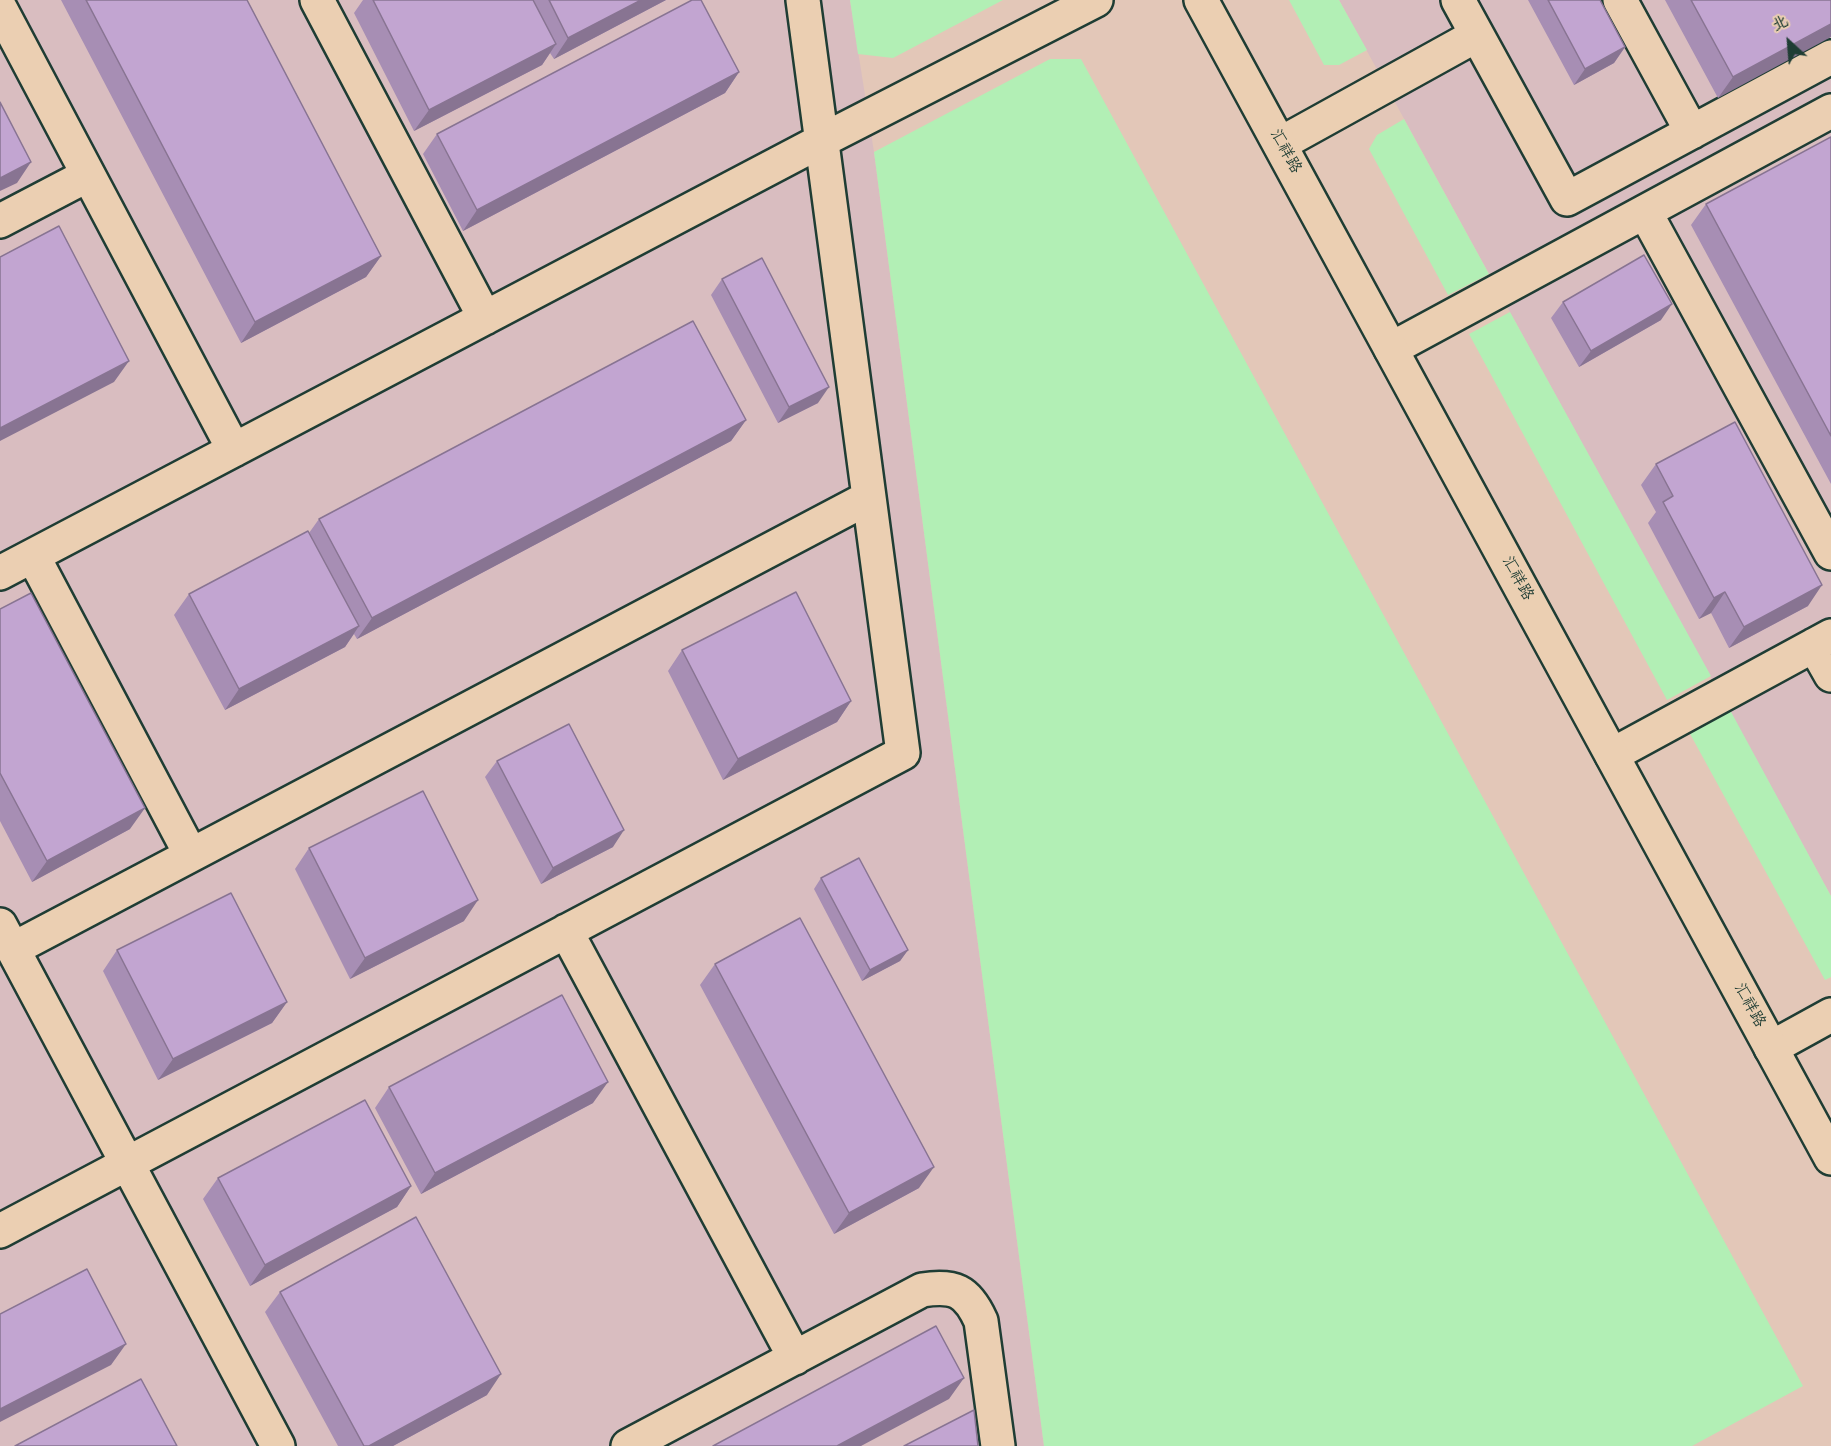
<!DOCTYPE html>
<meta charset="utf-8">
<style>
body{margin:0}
#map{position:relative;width:1831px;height:1446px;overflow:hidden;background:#e3c7b8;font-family:"Gochi Hand","LXGW WenKai TC",sans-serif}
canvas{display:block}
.north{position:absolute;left:1759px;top:12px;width:60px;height:60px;-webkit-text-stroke:4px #ebcfb2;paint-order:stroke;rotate:334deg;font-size:16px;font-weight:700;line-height:24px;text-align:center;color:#1f3d34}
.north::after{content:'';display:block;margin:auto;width:21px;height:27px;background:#1f3d34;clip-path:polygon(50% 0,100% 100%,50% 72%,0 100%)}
</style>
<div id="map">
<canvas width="1831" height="1446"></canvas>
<div class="north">北</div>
</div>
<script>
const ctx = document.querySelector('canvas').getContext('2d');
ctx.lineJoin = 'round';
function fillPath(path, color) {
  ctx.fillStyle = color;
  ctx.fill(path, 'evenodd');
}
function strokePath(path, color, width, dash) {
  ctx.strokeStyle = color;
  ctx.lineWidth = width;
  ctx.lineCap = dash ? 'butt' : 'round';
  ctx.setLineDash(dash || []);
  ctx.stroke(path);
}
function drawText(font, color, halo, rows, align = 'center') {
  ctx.font = font + ' "Gochi Hand","LXGW WenKai TC",sans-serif';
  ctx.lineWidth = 6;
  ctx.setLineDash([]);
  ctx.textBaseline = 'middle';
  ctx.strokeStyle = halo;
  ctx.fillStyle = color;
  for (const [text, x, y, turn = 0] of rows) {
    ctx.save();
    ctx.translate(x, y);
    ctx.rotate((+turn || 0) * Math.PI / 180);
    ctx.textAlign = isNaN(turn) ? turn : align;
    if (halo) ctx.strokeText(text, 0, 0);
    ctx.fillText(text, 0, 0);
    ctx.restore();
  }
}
fillPath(new Path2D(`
 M0 0H850L874 152 1044 1446H0Z
 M1339 0H1831V896L1489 274Z`), '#d9bdc0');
fillPath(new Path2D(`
 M850 0H1003L893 58 858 54Z
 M1289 0H1339L1367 50 1339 65H1324Z
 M1050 59H1081L1803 1386 1692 1446H1044L874 152Z
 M1404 119 1489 274 1448 295 1369 149 1377 135Z
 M1510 312 1711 676 1667 700 1469 334Z
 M1730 710 1831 896V977L1825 980 1689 732Z`), '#b2efb5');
const minor = new Path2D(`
 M317 0 485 318
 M1458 0 1567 199 1831 57
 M1620 0 1692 132
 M0 8 234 450
 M1280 144 1477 35
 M1645 212 1831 553
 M0 221 88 175
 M1391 349 1831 111
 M33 556 191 855
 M0 573 821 141 1096 0
 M1814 645 1831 675
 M1612 755 1831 636
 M0 925 278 1446
 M566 931 795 1358
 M13 949 868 498
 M1771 1048 1831 1015
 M0 1231 903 753 803 0
 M628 1446 922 1290C954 1285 967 1290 981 1321L998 1446`);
const major = new Path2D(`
 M1201 0 1831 1158`);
strokePath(minor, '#1f3d34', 38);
strokePath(major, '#1f3d34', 38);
strokePath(minor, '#ebcfb2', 33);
strokePath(major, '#ebcfb2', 33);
fillPath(new Path2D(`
 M61 0H247L381 256 366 277 241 343Z
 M363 0H666L554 59 550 53 542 65 414 131 354 13Z
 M1528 0H1600L1625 47 1614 63 1574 85Z
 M1665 0H1831L1718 98Z
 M739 72 725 93 463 231 423 154 437 134Z
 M1831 137V484L1691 225 1706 204Z
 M722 279 818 403 778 423 711 295Z
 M1563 302 1661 320 1579 367 1551 318Z
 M746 420 731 441 357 639 354 634 345 647 225 710 174 615 189 594 309 533 319 519Z
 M1656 464 1808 606 1729 648 1711 613 1699 619 1648 523 1656 512 1641 485Z
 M0 609 130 829 32 882 0 821Z
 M682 650 851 701 837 722 723 780 668 671Z
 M497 761 613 847 541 884 485 777Z
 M309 848 464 921 350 979 295 869Z
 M821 878 908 950 900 961 862 981 814 889Z
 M117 950 287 1002 272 1023 158 1080 103 971Z
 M715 964 919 1188 834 1234 700 985Z
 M389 1087 593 1103 421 1194 375 1108Z
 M218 1178 411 1186 397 1207 250 1286 203 1199Z
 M280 1292 487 1395 393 1446H338L265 1312Z`), '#a78eb4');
fillPath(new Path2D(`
 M641 0H666L554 59 568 38Z
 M1831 24V37L1718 98 1733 77Z
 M556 44 542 65 414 131 429 110Z
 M1625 47 1614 63 1574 85 1585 69Z
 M739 72 725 93 463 231 477 210Z
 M31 162 17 183 0 191V178Z
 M381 256 366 277 241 343 255 322Z
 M1672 304 1661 320 1579 367 1591 351Z
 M129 361 114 382 0 441V428Z
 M829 387 818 403 778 423 789 407Z
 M746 420 731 441 357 639 372 618Z
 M1822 585 1808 606 1729 648 1744 627Z
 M1725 592 1711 613 1699 619 1714 598Z
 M359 626 345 647 225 710 239 689Z
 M851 701 837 722 723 780 738 759Z
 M145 808 130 829 32 882 47 861Z
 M624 830 613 847 541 884 553 868Z
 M478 900 464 921 350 979 365 958Z
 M908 950 900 961 862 981 870 970Z
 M287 1002 272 1023 158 1080 173 1059Z
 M608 1082 593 1103 421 1194 435 1173Z
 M934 1167 919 1188 834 1234 849 1213Z
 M411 1186 397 1207 250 1286 265 1265Z
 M126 1344 111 1365 0 1422V1409Z
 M501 1374 487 1395 393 1446H369Z
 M964 1378 949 1399 861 1446H837Z`), '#887492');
const building = new Path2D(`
 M86 0H247L381 256 255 322Z
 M373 0H533L556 44 429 110Z
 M549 0H641L568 38Z
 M692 0H701L739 72 477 210 437 134Z
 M1548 0H1600L1625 47 1585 69Z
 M1691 0H1831V24L1733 77Z
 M0 102 31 162 0 178Z
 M1831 137V436L1706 204Z
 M59 226 129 361 0 428V257Z
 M1644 255 1672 304 1591 351 1563 302Z
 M762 258 829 387 789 407 722 279Z
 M693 321 746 420 372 618 319 519Z
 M1735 422 1822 585 1744 627 1725 592 1714 598 1663 502 1673 496 1656 464Z
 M308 531 359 626 239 689 189 594Z
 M796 592 851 701 738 759 682 650Z
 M31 593 145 808 47 861 0 773V609Z
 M569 724 624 830 553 868 497 761Z
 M423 791 478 900 365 958 309 848Z
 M859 858 908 950 870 970 821 878Z
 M231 893 287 1002 173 1059 117 950Z
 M800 918 934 1167 849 1213 715 964Z
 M562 995 608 1082 435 1173 389 1087Z
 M365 1100 411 1186 265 1265 218 1178Z
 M416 1217 501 1374 369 1446H364L280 1292Z
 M87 1269 126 1344 0 1409V1314Z
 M936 1326 964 1378 837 1446H713Z
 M141 1379 177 1446H15Z
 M974 1410 978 1446H904Z`);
fillPath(building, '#c2a5d1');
strokePath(building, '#887492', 1.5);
drawText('16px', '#1f3d34', '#ebcfb2', [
 ["汇祥路",1284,152,61],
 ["汇祥路",1516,579,61],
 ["汇祥路",1748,1006,61]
]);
</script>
